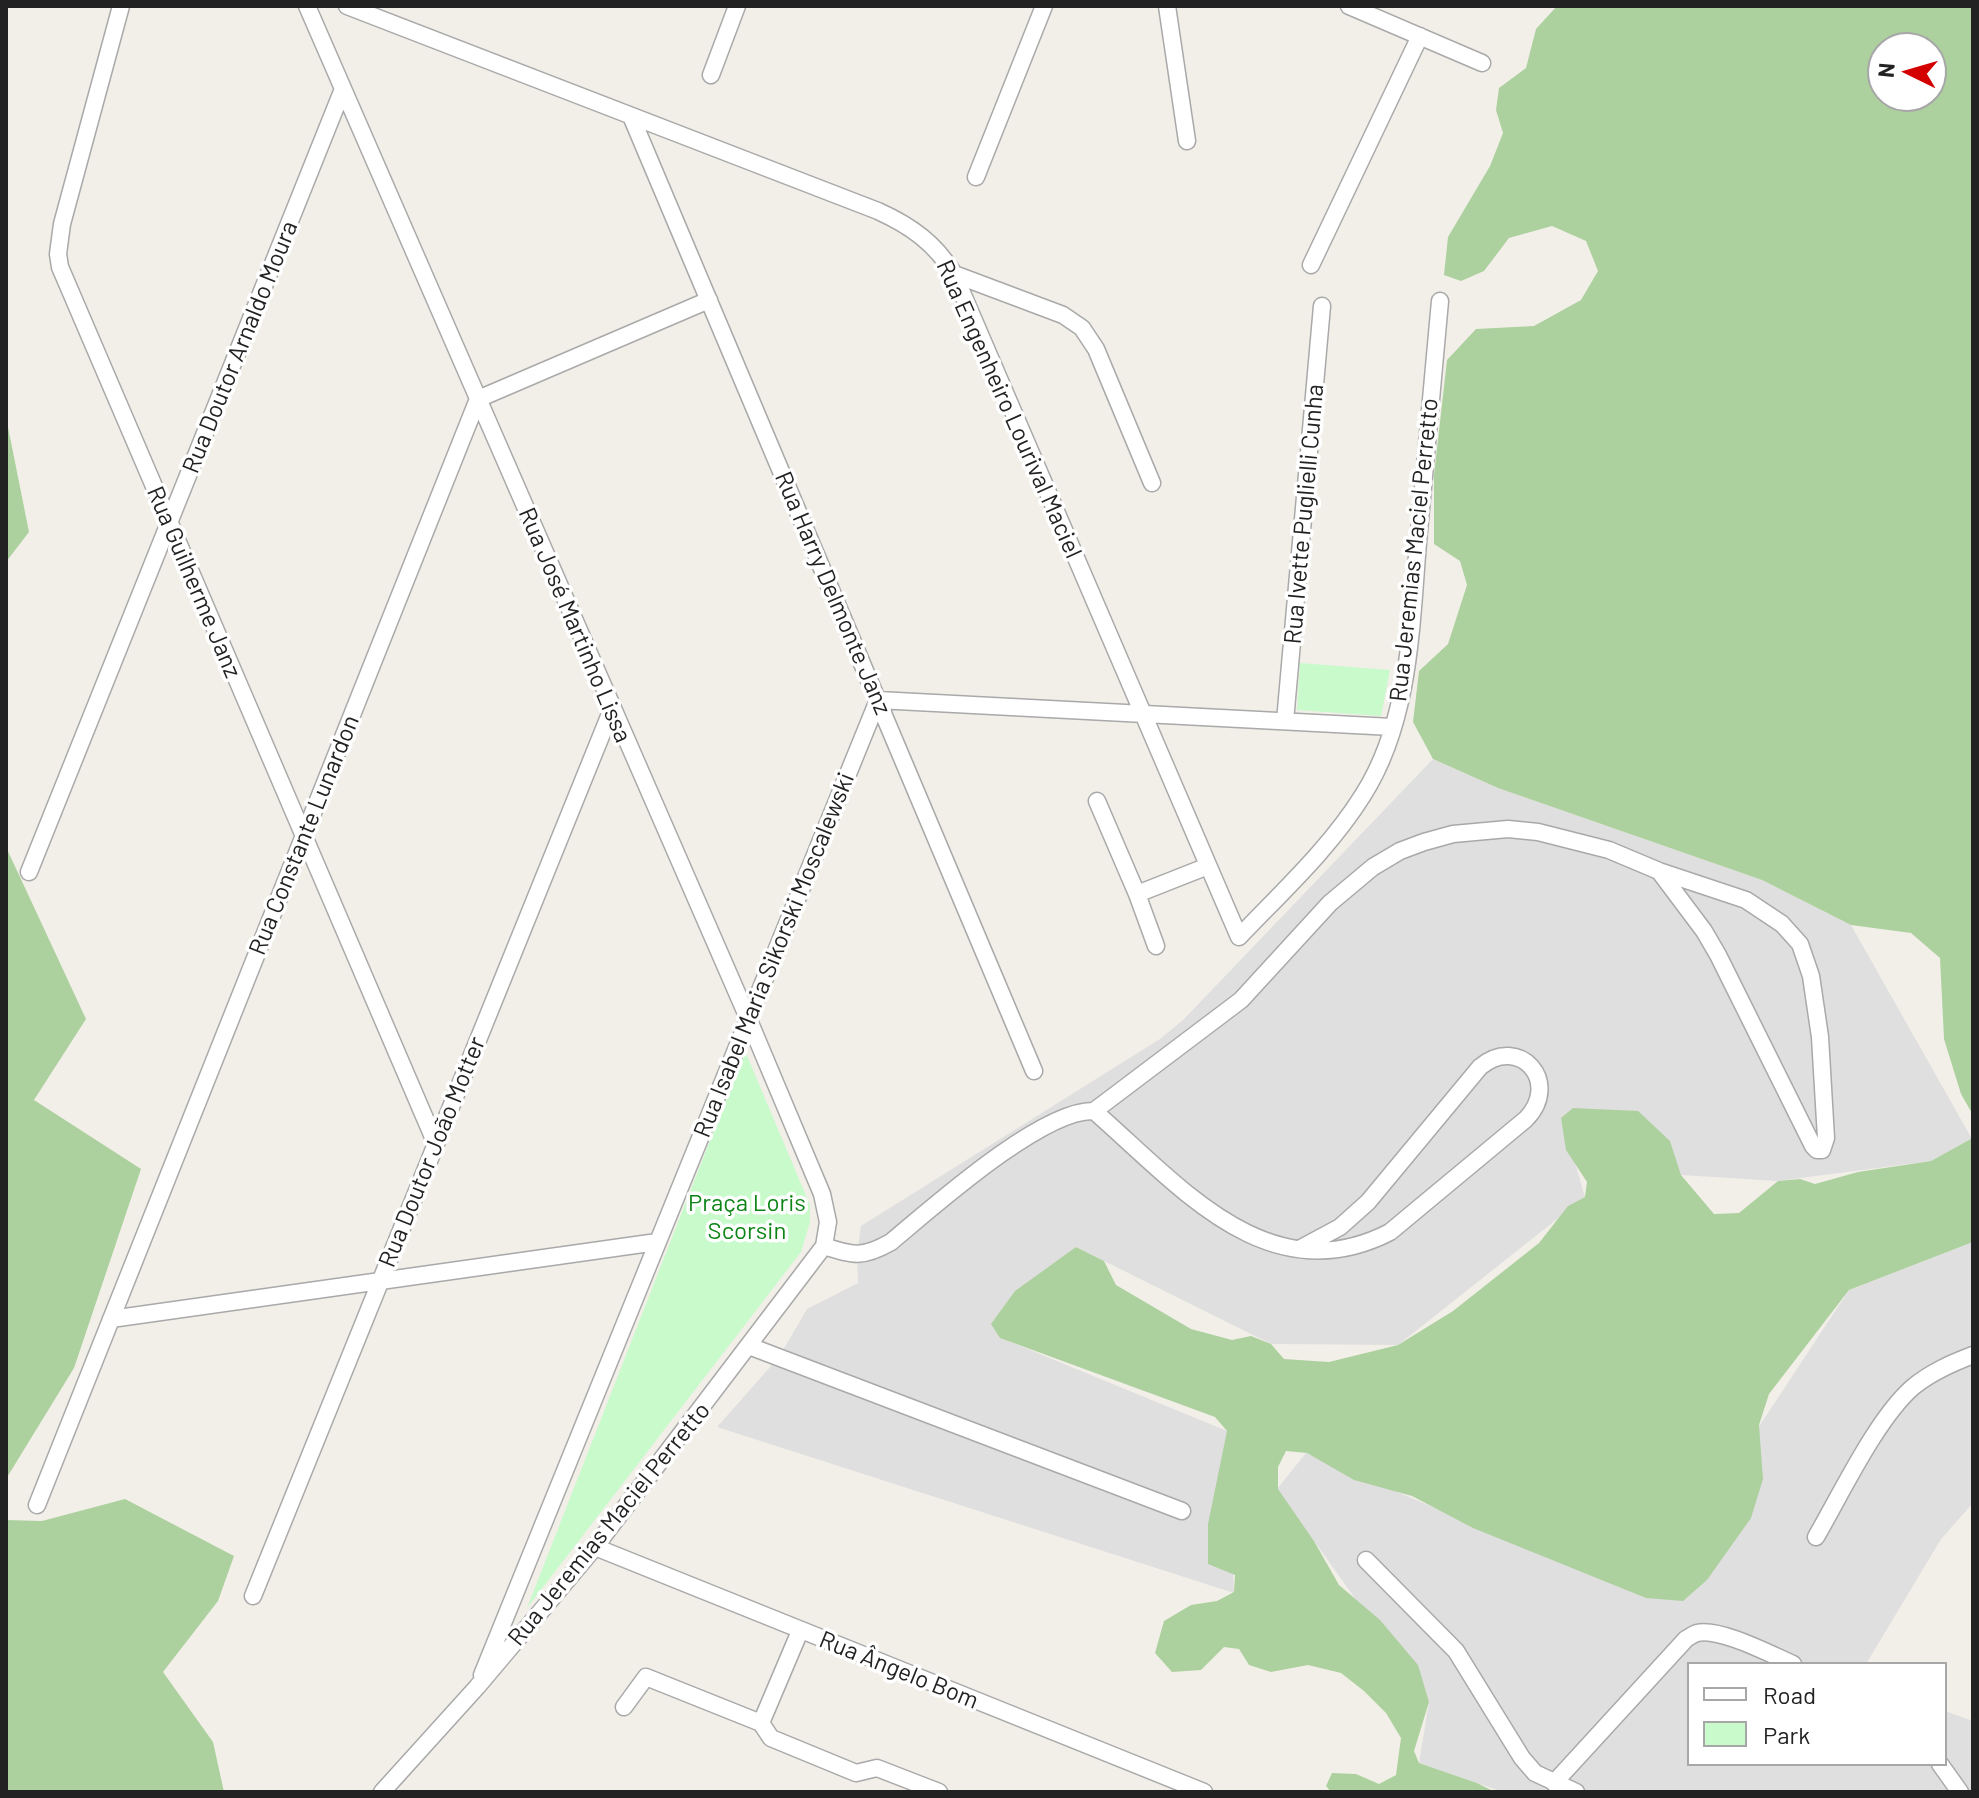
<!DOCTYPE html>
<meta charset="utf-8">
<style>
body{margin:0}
#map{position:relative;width:1979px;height:1798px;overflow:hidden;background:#f2efe9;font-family:Barlow,sans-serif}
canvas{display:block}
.frame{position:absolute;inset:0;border:8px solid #222;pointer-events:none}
.legend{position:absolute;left:1687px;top:1662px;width:260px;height:104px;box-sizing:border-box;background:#fff;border:2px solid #a7a7a7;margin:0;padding:10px 14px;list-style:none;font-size:24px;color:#222}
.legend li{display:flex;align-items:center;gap:16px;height:40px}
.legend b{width:40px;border:2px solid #a7a7a7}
.north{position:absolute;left:1867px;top:32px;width:80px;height:80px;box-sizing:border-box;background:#fff;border:2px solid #a7a7a7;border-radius:50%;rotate:275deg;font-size:22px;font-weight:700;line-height:32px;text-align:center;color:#222}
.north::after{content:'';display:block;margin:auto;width:28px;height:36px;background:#d40000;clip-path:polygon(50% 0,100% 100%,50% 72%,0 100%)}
</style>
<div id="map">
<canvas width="1979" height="1798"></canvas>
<div class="frame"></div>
<ul class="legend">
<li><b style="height:10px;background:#fff"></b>Road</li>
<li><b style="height:22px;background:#c8facc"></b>Park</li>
</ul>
<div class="north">N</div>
</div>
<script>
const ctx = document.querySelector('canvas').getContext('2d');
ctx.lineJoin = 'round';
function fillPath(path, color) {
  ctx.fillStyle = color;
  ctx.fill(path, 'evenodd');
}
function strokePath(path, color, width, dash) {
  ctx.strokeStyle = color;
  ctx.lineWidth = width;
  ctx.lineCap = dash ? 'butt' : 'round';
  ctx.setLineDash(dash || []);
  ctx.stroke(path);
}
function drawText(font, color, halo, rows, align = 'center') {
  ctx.font = font + ' Barlow,sans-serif';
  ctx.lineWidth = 7;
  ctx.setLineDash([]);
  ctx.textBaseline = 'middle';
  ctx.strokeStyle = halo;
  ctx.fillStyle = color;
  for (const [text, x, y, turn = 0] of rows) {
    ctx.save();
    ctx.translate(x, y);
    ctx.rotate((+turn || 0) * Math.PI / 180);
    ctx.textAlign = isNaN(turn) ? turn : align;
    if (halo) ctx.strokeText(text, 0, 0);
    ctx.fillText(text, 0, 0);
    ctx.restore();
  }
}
fillPath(new Path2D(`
 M1433 759 1498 788 1762 880 1851 925 1972 1139 1931 1161 1778 1181 1681 1175 1562 1118 1585 1197 1398 1345 1271 1344 1076 1247 1001 1338 1227 1431 1234 1593 717 1427 779 1357 807 1309 858 1283 857 1255 861 1226 1160 1039 1184 1019Z
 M1973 1242V1503L1941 1539 1866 1664H1689V1764H1945V1711L1973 1721V1792H1503L1419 1763 1429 1702 1277 1489 1306 1453 1646 1598 1849 1290Z`), '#e0dfdf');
fillPath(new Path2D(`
 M1557 6H1973V1115L1961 1094 1944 1039 1940 958 1911 933 1851 925 1762 880 1498 788 1433 759 1413 722 1419 671 1448 644 1467 585 1460 561 1434 544V475L1447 360 1476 329 1534 326 1581 300 1598 271 1586 241 1552 226 1509 238 1484 271 1461 281 1444 275 1448 237 1490 166 1503 133 1496 110 1499 88 1526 68 1536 29ZM1883 48H1931V96H1883Z
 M6 417 29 532 6 562Z
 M6 847 86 1019 34 1100 141 1169 74 1368 6 1479Z
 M1573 1108 1638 1111 1670 1141 1681 1175 1714 1214 1739 1213 1778 1181 1800 1179 1815 1184 1858 1172 1931 1161 1971 1139 1973 1135V1242L1849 1290 1769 1394 1759 1425 1763 1479 1751 1518 1707 1580 1683 1601 1646 1598 1473 1528 1412 1496 1354 1480 1307 1453 1286 1451 1278 1467V1489L1314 1541 1339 1585 1380 1620 1418 1665 1429 1702 1414 1751 1419 1763 1477 1783 1495 1792H1331L1326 1786 1332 1773 1356 1774 1379 1784 1396 1775 1401 1738 1386 1713 1364 1691 1341 1673 1308 1665 1271 1672 1249 1665 1239 1649 1224 1647 1201 1670 1172 1672 1155 1653 1164 1621 1191 1605 1217 1601 1234 1592 1235 1575 1208 1564V1524L1227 1431 1215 1417 1000 1338 991 1324 1015 1291 1076 1247 1104 1261 1116 1285 1191 1329 1232 1340 1251 1336 1271 1344 1284 1359 1329 1362 1398 1345 1453 1311 1539 1243 1568 1206 1585 1197 1587 1182 1566 1150 1561 1118Z
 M125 1499 234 1556 218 1601 163 1672 213 1742 224 1792H6V1520L42 1521Z`), '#add19e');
fillPath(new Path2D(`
 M1300 663 1390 670 1381 716 1297 710Z
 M745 1051 810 1205V1222L801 1252 527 1608Z`), '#c8facc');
const street = new Path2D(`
 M121 6 62 224 58 254 60 267 436 1144
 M307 6 748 1018 822 1194 828 1222 824 1246 595 1547 477 1687 382 1792
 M347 6 878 211C911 226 935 243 954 274L1239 937C1282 892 1330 848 1363 795 1412 718 1411 619 1419 531 1426 454 1433 377 1440 301
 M1167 6 1187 141
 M1349 6 1482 63
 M711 75 737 6
 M631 116 1034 1071
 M976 177 1044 6
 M1311 265 1420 36
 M954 274 1063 315 1082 328 1096 349 1152 483
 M1285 721 1322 306
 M1097 801 1137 894 1156 946
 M29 872 343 89
 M1137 894 1208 866
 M1094 1111C1178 1184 1268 1295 1390 1232L1526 1119C1562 1082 1519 1034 1480 1067L1368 1202 1340 1227 1301 1248
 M824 1246C853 1256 863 1258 891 1242 932 1208 1042 1109 1094 1111L1241 1000 1330 903 1373 867 1400 851 1424 842 1453 834 1508 829 1538 832 1609 850 1659 871 1746 900 1782 924 1800 944 1811 976 1820 1037 1826 1138 1822 1150H1817L1813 1146 1718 955 1704 931 1659 871
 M111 1319 657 1242
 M749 1346 1182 1511
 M37 1505 478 399 709 300
 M1816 1537C1841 1494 1877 1418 1913 1387 1931 1372 1952 1363 1973 1355
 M595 1547 1204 1792
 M1366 1560 1456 1651 1522 1758 1535 1773 1576 1792
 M253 1596 612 709
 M482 1675 878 700 1392 727
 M624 1707 646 1677 761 1723 771 1738 856 1773 877 1768 939 1792
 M761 1723 800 1631
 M1940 1764 1960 1792
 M1554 1783 1686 1639C1690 1637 1693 1634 1697 1633 1719 1627 1772 1655 1793 1664`);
strokePath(street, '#a9a9a9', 19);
strokePath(street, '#fff', 16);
drawText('24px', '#222', '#fff', [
 ["Rua Doutor Arnaldo Moura",240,347,-68],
 ["Rua Engenheiro Lourival Maciel",1009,409,66],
 ["Rua Ivette Puglielli Cunha",1304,514,-85],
 ["Rua Jeremias Maciel Perretto",1414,550,-84],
 ["Rua Guilherme Janz",194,582,67],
 ["Rua Harry Delmonte Janz",833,593,67],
 ["Rua José Martinho Lissa",575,625,67],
 ["Rua Constante Lunardon",304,835,-68],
 ["Rua Isabel Maria Sikorski Moscalewski",774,955,-68],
 ["Rua Doutor João Motter",432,1152,-68],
 ["Rua Jeremias Maciel Perretto",609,1524,-51],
 ["Rua Ângelo Bom",899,1670,22]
]);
drawText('24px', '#0c8416', '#fff', [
 ["Praça Loris",747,1203],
 ["Scorsin",747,1231]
]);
</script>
